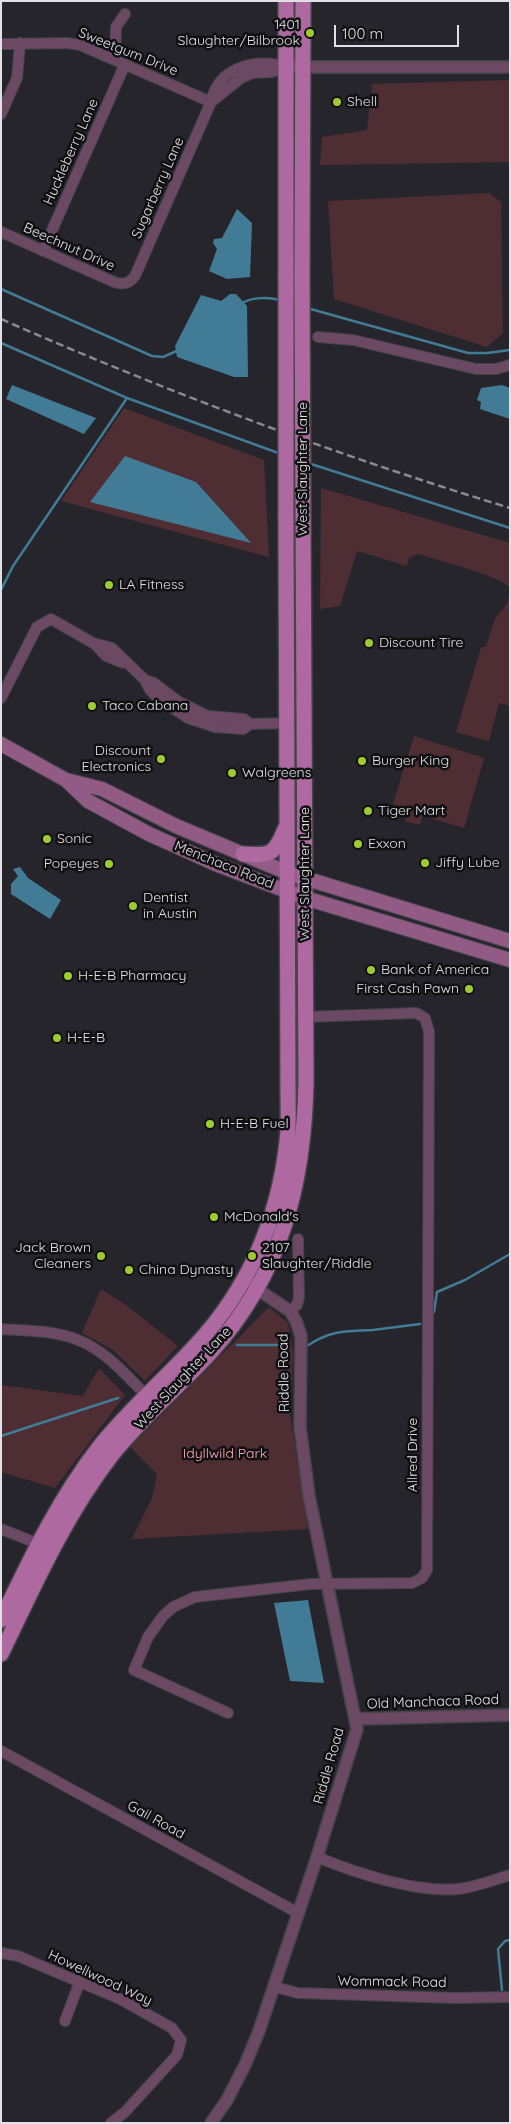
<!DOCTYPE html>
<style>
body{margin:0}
#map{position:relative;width:511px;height:2124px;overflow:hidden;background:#27252c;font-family:Quicksand,sans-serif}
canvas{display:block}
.frame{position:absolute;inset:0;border:2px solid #e1e0e5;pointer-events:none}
.scale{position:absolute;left:334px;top:25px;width:125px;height:22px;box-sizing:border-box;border:2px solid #e1e0e5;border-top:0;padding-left:6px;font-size:15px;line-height:18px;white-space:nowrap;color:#e1e0e5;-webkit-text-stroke:4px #100f12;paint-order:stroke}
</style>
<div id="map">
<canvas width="511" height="2124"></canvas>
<div class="frame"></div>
<div class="scale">100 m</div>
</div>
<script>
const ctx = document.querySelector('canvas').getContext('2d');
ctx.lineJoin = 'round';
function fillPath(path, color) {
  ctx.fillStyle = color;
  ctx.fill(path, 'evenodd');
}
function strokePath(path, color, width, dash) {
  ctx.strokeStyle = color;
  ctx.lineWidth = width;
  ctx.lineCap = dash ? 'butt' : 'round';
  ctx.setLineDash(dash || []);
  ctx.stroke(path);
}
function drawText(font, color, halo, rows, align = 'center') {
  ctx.font = font + ' Quicksand,sans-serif';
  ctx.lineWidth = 5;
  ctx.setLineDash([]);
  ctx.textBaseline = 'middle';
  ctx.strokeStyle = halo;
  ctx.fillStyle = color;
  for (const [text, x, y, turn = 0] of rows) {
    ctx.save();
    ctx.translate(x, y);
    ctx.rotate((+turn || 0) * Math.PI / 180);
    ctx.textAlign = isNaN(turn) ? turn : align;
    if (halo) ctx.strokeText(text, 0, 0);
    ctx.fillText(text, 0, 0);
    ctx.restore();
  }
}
fillPath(new Path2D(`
 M510 80V162L320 165 322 137 367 130 372 84Z
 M489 193 501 202 503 333 487 347 334 299 328 201Z
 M124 408 264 460 269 557 61 501Z
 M321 488 510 543V588C504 577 434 559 418 554L409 558 407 566 357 551 340 606 320 609Z
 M510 593V706L499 703 489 741 456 732 481 648 486 646 495 619 507 604Z
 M414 736 484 758 464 828 423 816 420 825 405 821 407 810 393 804Z
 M101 1289 126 1305 178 1346 145 1381 113 1350 82 1333Z
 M269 1307 288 1323 293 1352 290 1415 308 1529 132 1539 152 1498 157 1474 130 1447Z
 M99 1368 125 1395 55 1488 1 1472V1385L83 1396Z`), '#4f2e33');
fillPath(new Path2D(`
 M237 209 252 223 250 277 227 279 209 271 217 249 213 243 214 239 222 238Z
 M230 294H236L247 306 248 377H234L177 357 175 346 201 295 221 301Z
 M12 385 96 418 84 434 6 399Z
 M502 385 510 388V419L480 409 481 402 477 400 481 388Z
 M125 456 196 482 251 543 90 502Z
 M20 867 28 878 61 900 50 919 11 894V884L18 876 13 869Z
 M308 1600 324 1683 290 1681 274 1603Z`), '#417b96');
strokePath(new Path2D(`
 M1 289 152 356 163 357 179 350
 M242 303C253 297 268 297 280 300
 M307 308 468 353H487L510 350
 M1 343 127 398 281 454
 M308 463 510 528
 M1 590 13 566 127 398
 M434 1312 437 1292 465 1280 510 1254
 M237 1345H286
 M307 1346C330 1330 347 1331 373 1330 389 1328 404 1326 420 1324
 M1 1436 118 1398
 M502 1990 498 1949 505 1941 510 1940`), '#417b96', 2.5);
const minor = new Path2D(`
 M1 44 67 43 80 45 211 102
 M115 60 116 27 125 14
 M211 102 241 78 253 73 271 72 286 67
 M1 114 17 78 20 43
 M1 232 114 282C123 285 129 284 135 276L211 102C218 67 255 58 286 67
 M43 251 125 64
 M318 337 353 340 476 369H496L510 365
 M94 643 106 656 123 663
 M145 680 154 683 179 702 208 716 244 719 250 724 287 723
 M1 698 37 627 51 619 93 643 112 648 145 680 150 690 159 699 188 718 215 727 243 729 250 724
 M290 1311 297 1305 299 1297 298 1239
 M1 1329C26 1331 54 1330 78 1340 107 1351 128 1378 150 1399
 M1 1529 44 1546
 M228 1713 134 1670 148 1637 163 1616 173 1607 195 1597 311 1584 412 1583 422 1578 427 1570 429 1032 425 1018 416 1013 306 1017
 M1 1751 298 1913
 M317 1857C356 1873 416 1893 458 1889 476 1887 493 1880 510 1875
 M1 1953 18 1956 120 1999 172 2028 181 2040 177 2055 125 2112 111 2123
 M275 1987 298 1993 456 1998 510 1997
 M65 2021 80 1981`);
const tertiary = new Path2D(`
 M295 67H510
 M356 1719 510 1715
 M211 2123 227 2100 245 2065 259 2031 317 1857 357 1729 309 1496 300 1427 301 1336 296 1321 290 1311 257 1289 251 1283`);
const secondary = new Path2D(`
 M1 744 66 780 102 789 176 826 288 873 510 941
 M67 781 88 801 149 834 218 865 305 898 510 960`);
const primary = new Path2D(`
 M286 1V278
 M302 277 303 1
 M243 854C270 856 275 855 285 829
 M1 1620C31 1558 58 1500 100 1446 129 1410 165 1379 196 1345 250 1287 278 1220 287 1142 289 1124 288 1106 288 1089L286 518
 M1 1654C34 1586 64 1517 111 1456 140 1419 178 1388 210 1353 281 1275 304 1185 306 1082L303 518`);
strokePath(minor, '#45434a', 12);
strokePath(tertiary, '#45434a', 14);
strokePath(secondary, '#45434a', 16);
strokePath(primary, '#45434a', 18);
strokePath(minor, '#6b4963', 10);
strokePath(tertiary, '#6b4963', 11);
strokePath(secondary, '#915b85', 14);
strokePath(primary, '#ae69a0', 15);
strokePath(new Path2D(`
 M1 319C167 392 336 455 510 508`), '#8a898f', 2.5, [8, 4]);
const primaryBridge = new Path2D(`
 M302 277 303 518
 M286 518V278`);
strokePath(primaryBridge, '#45434a', 18, []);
strokePath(primaryBridge, '#ae69a0', 15);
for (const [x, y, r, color] of [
 [310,33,5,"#9ccb32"],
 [337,102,5,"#9ccb32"],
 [109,585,5,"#9ccb32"],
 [369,643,5,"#9ccb32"],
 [92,706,5,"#9ccb32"],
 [161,759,5,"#9ccb32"],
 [362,761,5,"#9ccb32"],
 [232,773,5,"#9ccb32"],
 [368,811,5,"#9ccb32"],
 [47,839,5,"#9ccb32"],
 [358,844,5,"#9ccb32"],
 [425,863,5,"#9ccb32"],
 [109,864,5,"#9ccb32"],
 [133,906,5,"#9ccb32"],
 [371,970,5,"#9ccb32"],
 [68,976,5,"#9ccb32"],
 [469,989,5,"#9ccb32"],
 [57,1038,5,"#9ccb32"],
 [210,1124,5,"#9ccb32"],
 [214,1217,5,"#9ccb32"],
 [101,1256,5,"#9ccb32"],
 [252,1256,5,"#9ccb32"],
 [129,1270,5,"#9ccb32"]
]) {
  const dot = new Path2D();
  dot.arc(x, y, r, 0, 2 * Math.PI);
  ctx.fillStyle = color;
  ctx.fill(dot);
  strokePath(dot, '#100f12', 2);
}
drawText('14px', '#e1e0e5', '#100f12', [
 ["1401",300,25,"right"],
 ["Slaughter/Bilbrook",300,41,"right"],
 ["Shell",347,102],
 ["LA Fitness",119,585],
 ["Discount Tire",379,643],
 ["Taco Cabana",102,706],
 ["Discount",151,751,"right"],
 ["Electronics",151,767,"right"],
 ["Burger King",372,761],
 ["Walgreens",242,773],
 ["Tiger Mart",378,811],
 ["Sonic",57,839],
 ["Exxon",368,844],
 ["Jiffy Lube",435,863],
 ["Popeyes",99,864,"right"],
 ["Dentist",143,898],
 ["in Austin",143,914],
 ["Bank of America",381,970],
 ["H-E-B Pharmacy",78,976],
 ["First Cash Pawn",459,989,"right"],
 ["H-E-B",67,1038],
 ["H-E-B Fuel",220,1124],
 ["McDonald's",224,1217],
 ["Jack Brown",91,1248,"right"],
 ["Cleaners",91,1264,"right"],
 ["2107",262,1248],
 ["Slaughter/Riddle",262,1264],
 ["China Dynasty",139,1270]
], 'left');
drawText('14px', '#e1e0e5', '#100f12', [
 ["Sweetgum Drive",128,52,22],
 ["Huckleberry Lane",71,152,-66],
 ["Sugarberry Lane",158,188,-66],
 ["Beechnut Drive",69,247,24],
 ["West Slaughter Lane",303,469,-90],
 ["Menchaca Road",224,865,22],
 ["West Slaughter Lane",305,874,-90],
 ["Riddle Road",284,1373,-91],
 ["West Slaughter Lane",183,1378,-47],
 ["Allred Drive",413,1455,-90],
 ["Old Manchaca Road",433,1702,-2],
 ["Riddle Road",329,1766,-74],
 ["Gail Road",156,1820,29],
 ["Howellwood Way",100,1978,25],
 ["Wommack Road",392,1982,1]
]);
drawText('14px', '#ffa8b4', '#100f12', [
 ["Idyllwild Park",225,1454]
]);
</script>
